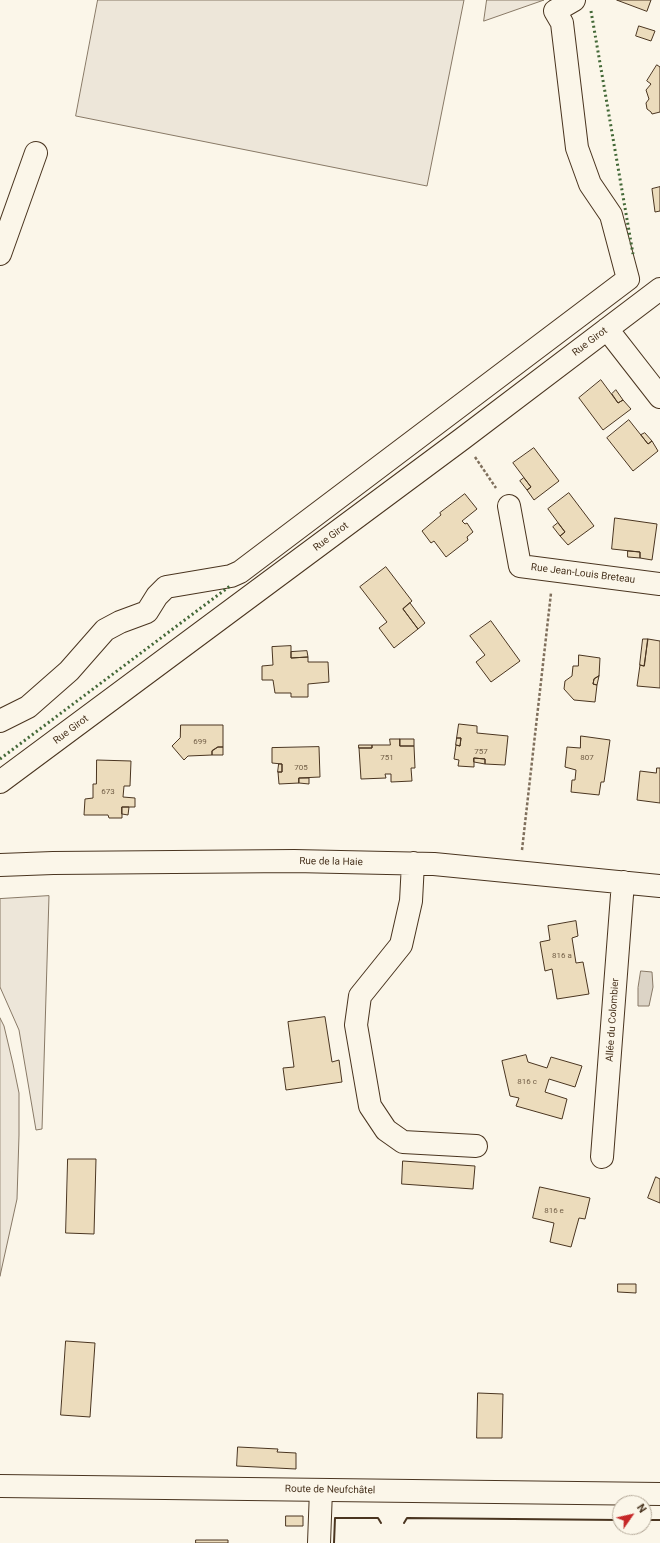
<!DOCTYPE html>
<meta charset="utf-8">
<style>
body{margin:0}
#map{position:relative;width:660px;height:1543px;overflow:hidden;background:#fbf6e9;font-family:Roboto,sans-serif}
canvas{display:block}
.north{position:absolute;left:612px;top:1495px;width:40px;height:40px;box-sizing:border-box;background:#fbf6e9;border:1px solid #b4a999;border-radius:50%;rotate:56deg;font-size:11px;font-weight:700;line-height:16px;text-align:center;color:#4a3520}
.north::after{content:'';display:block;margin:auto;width:14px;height:18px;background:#c62828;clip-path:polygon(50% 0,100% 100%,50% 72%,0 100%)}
</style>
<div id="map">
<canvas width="660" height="1543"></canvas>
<div class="north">N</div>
</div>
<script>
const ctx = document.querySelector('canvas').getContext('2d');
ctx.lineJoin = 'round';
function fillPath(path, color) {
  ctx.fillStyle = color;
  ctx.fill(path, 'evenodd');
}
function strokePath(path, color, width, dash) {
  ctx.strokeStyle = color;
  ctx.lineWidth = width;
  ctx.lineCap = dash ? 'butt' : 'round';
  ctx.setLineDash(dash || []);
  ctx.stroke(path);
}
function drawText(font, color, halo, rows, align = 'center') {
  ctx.font = font + ' Roboto,sans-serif';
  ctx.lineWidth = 3;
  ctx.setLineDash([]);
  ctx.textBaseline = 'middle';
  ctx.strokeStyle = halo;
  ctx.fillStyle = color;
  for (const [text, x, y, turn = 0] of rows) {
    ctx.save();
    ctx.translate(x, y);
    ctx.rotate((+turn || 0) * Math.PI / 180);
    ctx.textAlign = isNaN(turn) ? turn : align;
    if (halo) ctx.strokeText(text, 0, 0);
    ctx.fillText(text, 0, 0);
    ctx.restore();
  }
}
const green = new Path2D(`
 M98 0H464L427 186 76 116Z
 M487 0H544L484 21Z
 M49 896 42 1129 36 1130 19 1030 0 987V899Z
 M0 1018 4 1026 13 1064 19 1093V1135L17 1199 0 1276Z`);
fillPath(green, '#ede6d9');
strokePath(green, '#887966', 1);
const water = new Path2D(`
 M641 971 652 972 653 987 649 1006H638V988Z`);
fillPath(water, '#dcd4c6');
strokePath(water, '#887966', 1);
const building = new Path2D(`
 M617 0H651L647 11Z
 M639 26 655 31 651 41 636 36Z
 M657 65 660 67V112L652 114 651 112 647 109 646 103 649 99 646 90 651 84 647 81Z
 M660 187V211L655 212 652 189Z
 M601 380 618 403 623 400 631 409 603 430 579 398Z
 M616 390 623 400 618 403 612 394Z
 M629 420 648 444 652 441 658 451 633 471 607 438Z
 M645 433 652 441 648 444 641 435Z
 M534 448 559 481 534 500 527 490 531 487 513 463Z
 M524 478 531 487 527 490 520 481Z
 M569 493 594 526 568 545 560 536 565 532 548 509Z
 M465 494 477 509 462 521 465 524 467 523 473 532 467 537 468 540 446 557 434 541 431 543 422 531 441 515 440 513Z
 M615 518 657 524 652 560 640 558V552L612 549Z
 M558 523 565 532 560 536 553 527Z
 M628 551 640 552V558L628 557Z
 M386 567 412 601 403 609 418 629 394 648 379 628 387 622 360 587Z
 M410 603 425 623 418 629 403 609Z
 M491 621 520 661 491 682 476 662 485 655 470 636Z
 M643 639H648L644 666 640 665Z
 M648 639 660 641V688L637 686 640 665 644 666Z
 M291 646V658L308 657V662H328L329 682 308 684V697H291V693H275L273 680H262V666L273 665 272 647Z
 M307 651 308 657 291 658V652Z
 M579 655 600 658 599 676 594 679 593 684 597 685 595 702 574 700 564 689 565 681 572 676 573 666H578Z
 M599 676 597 685 593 684 594 679Z
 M459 724 477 726V733L508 736 505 765 485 764V759L474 758V767L458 766 459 760 454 759 456 745 460 746 461 738H457Z
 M181 725H223V747H218L212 751V755L188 756 184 760 172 746 180 738Z
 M581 736 610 740 604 782H601L599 795 571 792 572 780H575L576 770 565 767 567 747 580 748Z
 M457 738H461L460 746 456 745Z
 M390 739H400V746H414L415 768H411L412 781 391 782V774H385L386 778 361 779 359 748H372V745H390Z
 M400 739H414V746H400Z
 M359 745H372V748H359Z
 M218 747H223V755H212V751Z
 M319 747 320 777 299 778V783L279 784 278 772H282V764L272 763V748Z
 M474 758 485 759V764L474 762Z
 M97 760 131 761 130 786H124L123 797 135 798V807H122V818H109L108 815H84L85 799 93 798V784H96Z
 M279 764H282V772H278Z
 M657 768H660V803L637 800 640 771 656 773Z
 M299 778H309V784L299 783Z
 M122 807H129L128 815 122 814Z
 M576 921 578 936 572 938 576 963 583 962 589 994 557 999 552 969 545 971 540 942 550 940 548 926Z
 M325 1017 332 1062 339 1060 342 1082 286 1090 283 1068 294 1067 288 1022Z
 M526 1055 528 1062 547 1068 551 1057 582 1066 575 1087 549 1079 545 1092 567 1099 562 1119 516 1106 519 1098 510 1096 502 1061Z
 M68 1159H96L94 1234 66 1233Z
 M403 1161 475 1166 473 1189 402 1184Z
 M656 1177 660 1179V1203L648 1198Z
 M540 1187 590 1198 585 1219 579 1218 571 1247 550 1242 554 1223 533 1218Z
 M618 1284H636V1293L618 1292Z
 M66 1341 95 1343 90 1417 61 1415Z
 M478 1393 503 1394 502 1438H477Z
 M238 1447 278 1449 277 1452 296 1453V1469L237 1466Z
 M286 1516H303V1526H286Z
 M196 1540H228V1543H196Z`);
fillPath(building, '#ecdcbc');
strokePath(building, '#4a3520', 1);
const minor = new Path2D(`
 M0 254 36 153
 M607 329 660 397
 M509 506 520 566 660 584
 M0 721 28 707 69 671 105 630 120 622 147 612 157 596 166 587 231 576 240 572 628 279 611 215 590 184 577 148 562 23 555 11 574 0
 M0 782 462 439 660 289
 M413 863 411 901 401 945 360 996 356 1025 370 1106 386 1130 403 1142 476 1146
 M0 865 53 863 294 861 434 864 660 886
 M602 1157 623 882
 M319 1543 321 1490`);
const major = new Path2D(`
 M0 1486 660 1494`);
strokePath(minor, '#4a3520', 24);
strokePath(major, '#4a3520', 24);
strokePath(new Path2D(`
 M475 457 496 488
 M522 850 551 593`), '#7f6f5c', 2.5, [3, 2]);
strokePath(minor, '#fbf6e9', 22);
strokePath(major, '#fbf6e9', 22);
strokePath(new Path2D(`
 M591 11 633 254
 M0 759 230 586`), '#436837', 3, [2, 3]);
strokePath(new Path2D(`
 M644 1520H660
 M404 1523 407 1518 620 1520
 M334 1543 335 1518H378L381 1523`), '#4a3520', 2);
drawText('8px', '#725f47', null, [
 ["699",200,742],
 ["757",481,752],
 ["751",387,758],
 ["807",587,758],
 ["705",301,768],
 ["673",108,792],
 ["816 a",562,956],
 ["816 c",527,1082],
 ["816 e",554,1211]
]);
drawText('10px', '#4a3520', '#fbf6e9', [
 ["Rue Girot",590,342,-37],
 ["Rue Girot",331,537,-37],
 ["Rue Jean-Louis Breteau",583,574,7],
 ["Rue Girot",71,730,-37],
 ["Rue de la Haie",331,862,1],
 ["Allée du Colombier",613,1020,-86],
 ["Route de Neufchâtel",330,1490,1]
]);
</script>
